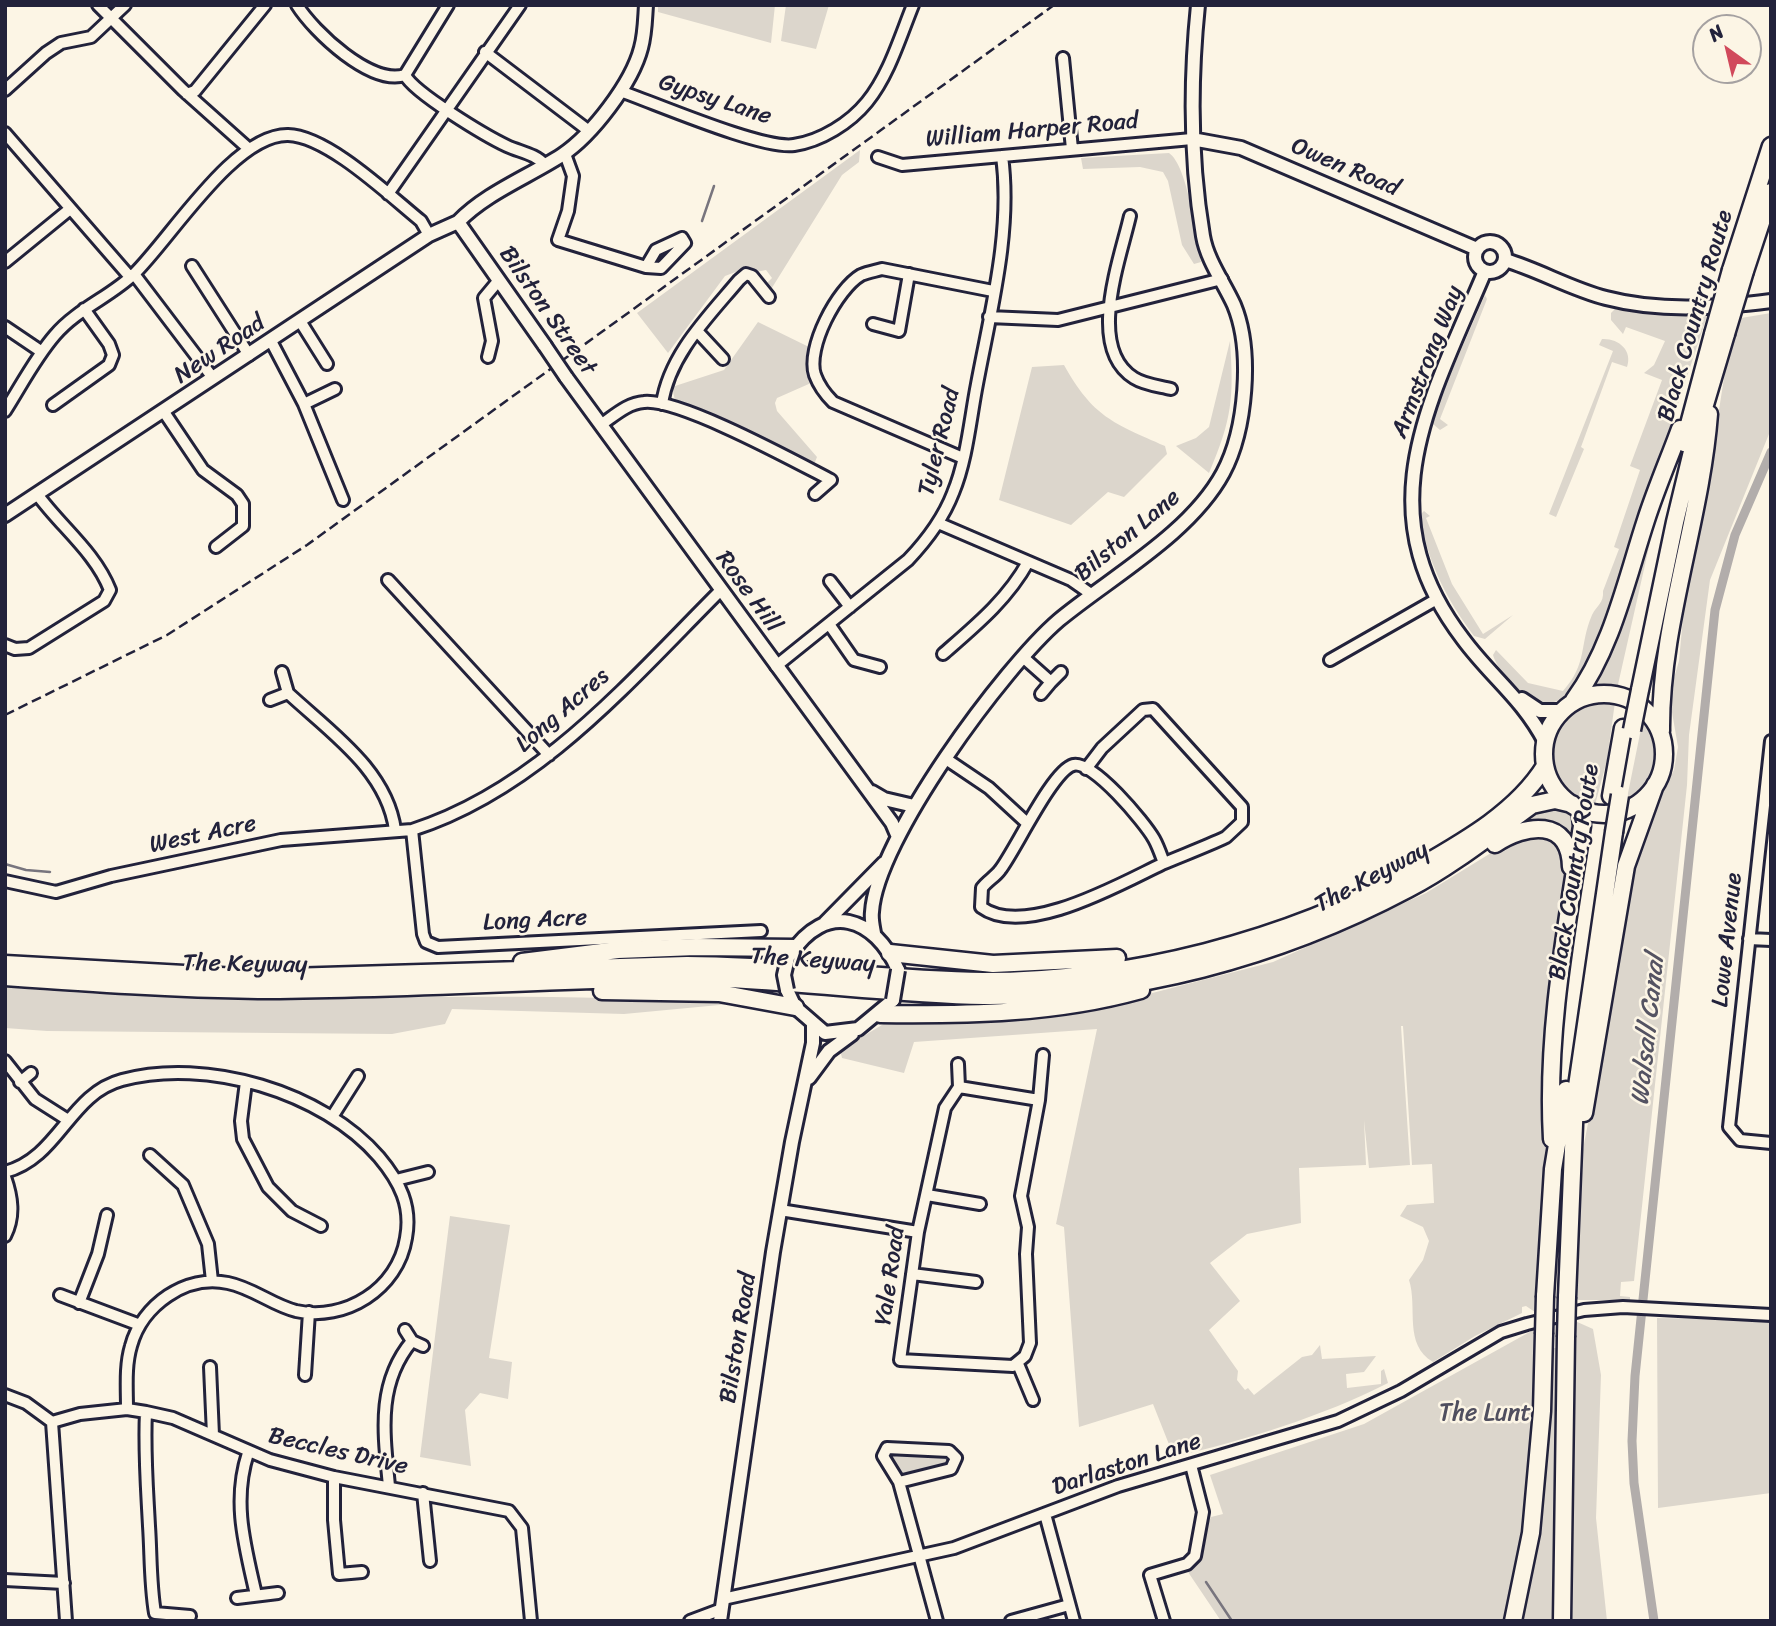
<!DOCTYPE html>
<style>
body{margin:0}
#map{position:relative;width:1776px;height:1626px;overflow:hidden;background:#fcf5e5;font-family:Sriracha,sans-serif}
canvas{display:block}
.frame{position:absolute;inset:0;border:7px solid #22223b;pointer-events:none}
.north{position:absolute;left:1692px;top:14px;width:70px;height:70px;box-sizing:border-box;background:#fcf5e5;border:2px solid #a5a1a1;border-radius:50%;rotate:326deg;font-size:19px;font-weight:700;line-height:28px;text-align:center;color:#22223b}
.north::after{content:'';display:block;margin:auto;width:24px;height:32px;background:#d1495b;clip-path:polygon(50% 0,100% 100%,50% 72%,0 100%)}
</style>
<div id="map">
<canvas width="1776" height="1626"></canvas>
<div class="frame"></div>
<div class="north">N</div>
</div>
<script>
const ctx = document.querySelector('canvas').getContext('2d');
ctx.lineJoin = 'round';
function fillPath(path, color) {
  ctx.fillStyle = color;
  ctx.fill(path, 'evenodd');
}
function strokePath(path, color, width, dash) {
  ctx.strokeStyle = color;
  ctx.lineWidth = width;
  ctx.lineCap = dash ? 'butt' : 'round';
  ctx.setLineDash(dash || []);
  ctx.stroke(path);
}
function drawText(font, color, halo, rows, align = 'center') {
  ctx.font = font + ' Sriracha,sans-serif';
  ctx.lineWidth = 5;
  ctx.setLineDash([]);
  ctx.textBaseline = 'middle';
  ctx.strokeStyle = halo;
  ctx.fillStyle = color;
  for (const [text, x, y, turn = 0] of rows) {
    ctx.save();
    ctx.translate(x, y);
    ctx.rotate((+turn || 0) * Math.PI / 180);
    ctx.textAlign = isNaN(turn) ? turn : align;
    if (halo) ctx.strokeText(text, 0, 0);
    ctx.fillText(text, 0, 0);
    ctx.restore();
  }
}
fillPath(new Path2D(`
 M658 5H775L771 43 658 12Z
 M786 5H829L816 49 781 41Z
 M860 150 859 162 842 175 770 291 765 285 772 278 766 270 756 272 746 268 725 276 668 353 637 313Z
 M1169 153C1188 166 1196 237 1201 262L1194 264 1182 245 1168 181 1163 172 1140 167 1083 169 1081 158Z
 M1485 295 1487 299 1440 419 1448 425 1440 430 1433 424 1432 416Z
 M1615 309 1654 314 1708 313 1595 656 1567 698 1544 705C1525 700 1498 673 1493 655L1496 650 1528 683 1563 691C1588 663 1579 645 1592 615 1597 605 1604 603 1603 591L1619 549 1614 547 1640 470 1630 466 1662 380 1644 373 1654 365 1665 341 1626 327 1623 334 1611 320V313Z
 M1771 313V429L1710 580 1689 735 1687 785 1634 1281 1621 1282 1620 1296 1630 1297V1300H1577L1580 1165 1620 956 1631 876 1652 812 1674 770 1678 747 1669 695 1679 661 1685 595 1701 524 1727 359 1741 318Z
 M758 322 809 347 806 362 811 383 777 398 775 403 777 411 817 457 813 467 676 405 672 387 724 370Z
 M1602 339C1618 338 1633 350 1627 367L1612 362 1581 447 1584 449 1556 517 1549 514 1613 351 1599 345Z
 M1230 341C1234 399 1232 419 1209 473L1176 446 1196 438 1209 427Z
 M1064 365C1093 417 1113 423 1165 446L1167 454 1124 497 1108 492 1071 525 999 500 1032 367Z
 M1658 507 1617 689H1601L1583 694Z
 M1424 511 1430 516 1426 518 1452 584 1483 634 1513 615 1485 639 1474 636C1446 599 1427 561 1420 515Z
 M1608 701 1615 702 1607 760 1595 805C1534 787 1543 703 1608 701Z
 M1644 714C1671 743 1659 785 1626 803Z
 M1541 806 1566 808C1576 819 1572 831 1571 845 1546 825 1542 816 1510 829Z
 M1525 832 1555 840 1568 863 1535 1312 1526 1306 1522 1307V1313L1475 1336 1433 1362C1403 1344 1418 1308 1409 1280L1423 1260 1429 1241 1423 1227 1400 1216 1407 1205 1434 1203 1432 1164 1412 1165 1403 1026H1401L1410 1165 1369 1168 1364 1120 1366 1165 1299 1168 1301 1223 1247 1234 1210 1263 1240 1301 1209 1330 1238 1371 1237 1380 1245 1390 1248 1388 1254 1395 1302 1357 1312 1355 1320 1345 1322 1359 1376 1356 1364 1372 1346 1374 1347 1388 1381 1384V1371L1384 1369 1388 1383C1321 1417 1248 1439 1174 1457L1153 1404 1079 1427 1064 1227 1056 1224 1097 1029 914 1042 904 1073 842 1058 840 1050 887 1022 1125 1000 1273 962 1426 893Z
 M5 987C247 1010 489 986 730 1004L624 1014 452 1009 445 1024 392 1034 47 1031 5 1028Z
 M450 1216 510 1225 489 1358 512 1362 508 1399 480 1393 465 1410 471 1466 420 1457Z
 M1657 1318 1771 1320V1493L1658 1508Z
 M1575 1321 1593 1329 1601 1375 1596 1518 1607 1621H1569Z
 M1535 1329V1435L1528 1508 1506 1621H1221L1188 1572C1209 1562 1201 1535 1211 1517L1223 1514 1210 1475 1364 1424Z
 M1549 1348H1560L1555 1621H1517Z
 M889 1452 948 1455 950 1462 900 1477 888 1461Z`), '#dcd6cc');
strokePath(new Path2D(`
 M702 221 714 186
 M5 864 26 870 50 872
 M1206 1582 1232 1621`), '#78757e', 2.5);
strokePath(new Path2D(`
 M1654 1621 1634 1483 1632 1441 1635 1376 1715 610 1735 535 1771 452`), '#b2adab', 9);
const minor = new Path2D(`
 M98 5 183 90 249 149
 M297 5C314 32 371 86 405 75
 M485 52 589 131
 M1063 58 1072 149
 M405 75C414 93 486 136 507 146 520 152 536 154 545 165
 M405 75 448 5
 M5 90 46 53 61 43 91 37 125 5
 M620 91C655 103 763 150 794 145 821 141 850 123 867 102 889 75 900 37 913 5
 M187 94 195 91 265 5
 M5 133 130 277
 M565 154 573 176 568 211 558 240 646 267 656 250 682 238 685 243 661 268 646 267
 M878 157 902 165 1192 139
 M388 194 520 5
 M1130 216C1120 260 1086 348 1134 378 1145 385 1159 386 1171 389
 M5 262 70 209
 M192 266 249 355
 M134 274 213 378
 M989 317 1058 320 1222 279
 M300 321 327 364
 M873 324 899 331 909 274
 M5 327 42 352
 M697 331 723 359
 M271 341 304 404 343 500
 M488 357 492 341 484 298 499 280
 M304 404 335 389
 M662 404C669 355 708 317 739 280L746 274 752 276 769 297
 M53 405 109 365 113 355 109 344 84 309
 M5 411C21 386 35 358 55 335 77 309 110 297 134 274 171 238 234 134 288 135 328 136 390 196 421 221L429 235
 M164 412 203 470 237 495 243 504V526L216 547
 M602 424C615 415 628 403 644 402 679 398 796 462 831 480L815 494
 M963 458 833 402C825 394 819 386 815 375 806 348 837 289 861 275 868 272 875 271 882 269L993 291
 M938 523 1071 580 1091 594
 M388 580 549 755
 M830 581 850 607
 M829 624 854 660 880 667
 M5 645 15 649 29 648 104 601 110 590C95 552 61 527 37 494
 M943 654C975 626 1007 600 1028 562
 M1024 658 1051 682 1061 672
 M1330 660 1437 599
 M776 666 908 560C927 540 943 519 953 493 967 459 970 420 977 384 991 309 1012 231 1002 156
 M282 672 288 693
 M1041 694 1051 682
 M270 700 288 693C330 732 387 770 395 830
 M1771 741 1729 1127 1740 1140 1771 1143
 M946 759 989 788 1027 823
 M1086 769 1102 748 1143 710 1153 709 1242 807V822L1226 837C1205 847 1183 855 1162 864 1120 884 1024 939 981 907L982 888C987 881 995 877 1000 870 1015 851 1052 771 1073 765 1092 759 1145 823 1154 839 1158 846 1161 855 1164 863
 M412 830 423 934 426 942 438 947 761 931
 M5 881 56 892 111 876 281 840 412 830C538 790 629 682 720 591
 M1749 939 1771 940
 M5 1061 35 1099 68 1120
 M958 1064 959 1087
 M20 1082 31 1073
 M246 1082 241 1121 243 1139 268 1187 292 1211 321 1226
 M959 1087 1039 1100 1021 1196 1028 1227 1026 1254 1030 1343 1025 1356 1013 1366 900 1360 918 1232 945 1108Z
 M1039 1100 1043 1055
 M332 1117 358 1076
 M150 1155 183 1185 208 1244 212 1281
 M5 1172C59 1158 69 1094 122 1080 206 1057 323 1092 379 1157 400 1182 412 1206 406 1238 398 1289 345 1322 296 1311 272 1305 253 1288 228 1283 186 1274 142 1305 131 1346 125 1366 127 1388 127 1409
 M5 1177C12 1197 15 1216 5 1236
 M396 1180 428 1172
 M927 1195 980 1204
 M780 1210 918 1232
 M912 1274 976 1282
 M60 1295 140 1325
 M79 1303 98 1254 107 1215
 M405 1330 412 1341 423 1346
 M1018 1364 1033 1400
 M210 1367 213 1435
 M305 1375 309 1312
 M5 1395 26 1403 52 1422 66 1621
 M146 1412C144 1451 147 1487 149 1526 151 1555 150 1583 155 1613L190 1616
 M52 1422 80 1414 127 1409 146 1412 173 1418 270 1460 334 1477 509 1511 522 1528 531 1621
 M248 1453C232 1502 245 1546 256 1595
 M334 1477V1520L339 1574 362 1572
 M899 1482 951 1469 956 1458 949 1451 887 1448 883 1456 899 1482 937 1621
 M389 1486C384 1434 376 1384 412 1341
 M423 1493 430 1561
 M1045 1514 1074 1621
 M5 1580 64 1583
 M237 1598 278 1593
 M723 1599 954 1548 1118 1486 1338 1421 1401 1391 1501 1332 1527 1324 1584 1310 1623 1307 1771 1315
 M690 1621 722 1609
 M1011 1621 1069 1605
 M1164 1621 1150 1575 1187 1564 1195 1556 1203 1512 1191 1465`);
const major = new Path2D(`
 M1192 139 1241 148 1477 249
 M458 222C486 193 528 177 562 155 592 135 632 83 641 48 645 34 645 19 646 5
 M458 222 545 346
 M1475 257a15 15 0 1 1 30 0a15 15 0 1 1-30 0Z
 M1505 260C1539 270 1571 289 1606 298 1659 312 1717 308 1771 301
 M1485 271C1431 400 1364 510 1463 639 1491 677 1522 698 1545 742
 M566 377 892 823 898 837
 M5 515 429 235 458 222
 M1522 699 1540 711H1562
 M872 792 884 799 914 806
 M825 923 884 863
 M874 933C873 927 871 919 872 912 876 840 1004 667 1059 620 1111 577 1190 534 1223 473 1246 430 1253 351 1234 305 1224 283 1207 260 1203 236 1190 159 1190 83 1198 5
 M790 955C826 900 875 917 898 970
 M787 990 795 1007 825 1033 858 1029 893 1000
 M809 1078 829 1051 852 1034
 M720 1621 773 1252 792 1142 813 1043V1025`);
const highway = new Path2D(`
 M1731 270 1771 146
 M1745 271 1771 192
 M1684 443 1713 334
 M1640 690 1675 522 1696 435 1726 334
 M1544 754a60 60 0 1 1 120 0a60 60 0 1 1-120 0Z
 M1574 700C1612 648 1626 581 1646 520 1656 489 1669 459 1680 429
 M1661 731C1660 624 1701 521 1709 414
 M1611 796 1623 728
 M1495 844C1525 824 1570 817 1571 867
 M890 953 993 964 1117 958
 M522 962 618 950 696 947 795 948
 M5 964 256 978 687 965C786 965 884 980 983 981 1129 981 1286 941 1414 870 1461 843 1516 813 1545 766
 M5 977C89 983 173 989 258 990 392 990 526 981 660 978 769 976 875 994 984 996 1131 997 1278 958 1408 889 1452 866 1492 834 1532 805L1555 800 1572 804
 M602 991 719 993 795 1007
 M880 1014C968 1015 1055 1014 1141 990
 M1584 1113 1626 866 1655 785
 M1552 1139C1546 1034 1566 930 1582 826L1580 808
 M1545 1296 1553 1169 1566 1090
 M1567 1297 1575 1100 1614 832
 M1513 1621 1531 1533 1542 1411 1544 1334
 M1562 1621 1566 1337`);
strokePath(minor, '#22223b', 16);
strokePath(major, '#22223b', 18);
strokePath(highway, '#22223b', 21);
strokePath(minor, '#fcf5e5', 10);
strokePath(major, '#fcf5e5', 12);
strokePath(highway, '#fcf5e5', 16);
strokePath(new Path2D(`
 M5 715 167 635 307 545 1054 5`), '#22223b', 2.5, [10, 5]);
const majorBridge = new Path2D(`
 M545 346 566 377
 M787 990 784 975 788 958
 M893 1000 898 970`);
const highwayBridge = new Path2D(`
 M1713 334 1731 270
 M1726 334 1745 271
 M1632 730 1640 690
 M1614 832 1620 795
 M1544 1334 1545 1296
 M1566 1337 1567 1297`);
strokePath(majorBridge, '#22223b', 18, []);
strokePath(highwayBridge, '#22223b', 21, []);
strokePath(majorBridge, '#fcf5e5', 12);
strokePath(highwayBridge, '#fcf5e5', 16);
drawText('24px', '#22223b', '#fcf5e5', [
 ["Gypsy Lane",715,100,18],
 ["William Harper Road",1032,131,-5],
 ["Owen Road",1345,168,23],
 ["Bilston Street",547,311,55],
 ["Black Country Route",1696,316,-74],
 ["New Road",220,350,-34],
 ["Armstrong Way",1428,362,-69],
 ["Tyler Road",940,442,-76],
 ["Bilston Lane",1128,536,-40],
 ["Rose Hill",748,592,54],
 ["Long Acres",563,711,-41],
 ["West Acre",203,835,-12],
 ["Black Country Route",1575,872,-81],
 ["The Keyway",1372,878,-28],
 ["Long Acre",535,921,-3],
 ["Lowe Avenue",1728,940,-84],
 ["The Keyway",813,961,4],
 ["The Keyway",245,965,1],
 ["Yale Road",891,1276,-82],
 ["Bilston Road",739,1338,-81],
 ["Beccles Drive",338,1452,13],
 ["Darlaston Lane",1127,1465,-18]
]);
drawText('24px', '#504f5f', '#fcf5e5', [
 ["The Lunt",1485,1414]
]);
drawText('italic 26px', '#545362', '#fcf5e5', [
 ["Walsall Canal",1649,1030,-84]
]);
</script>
